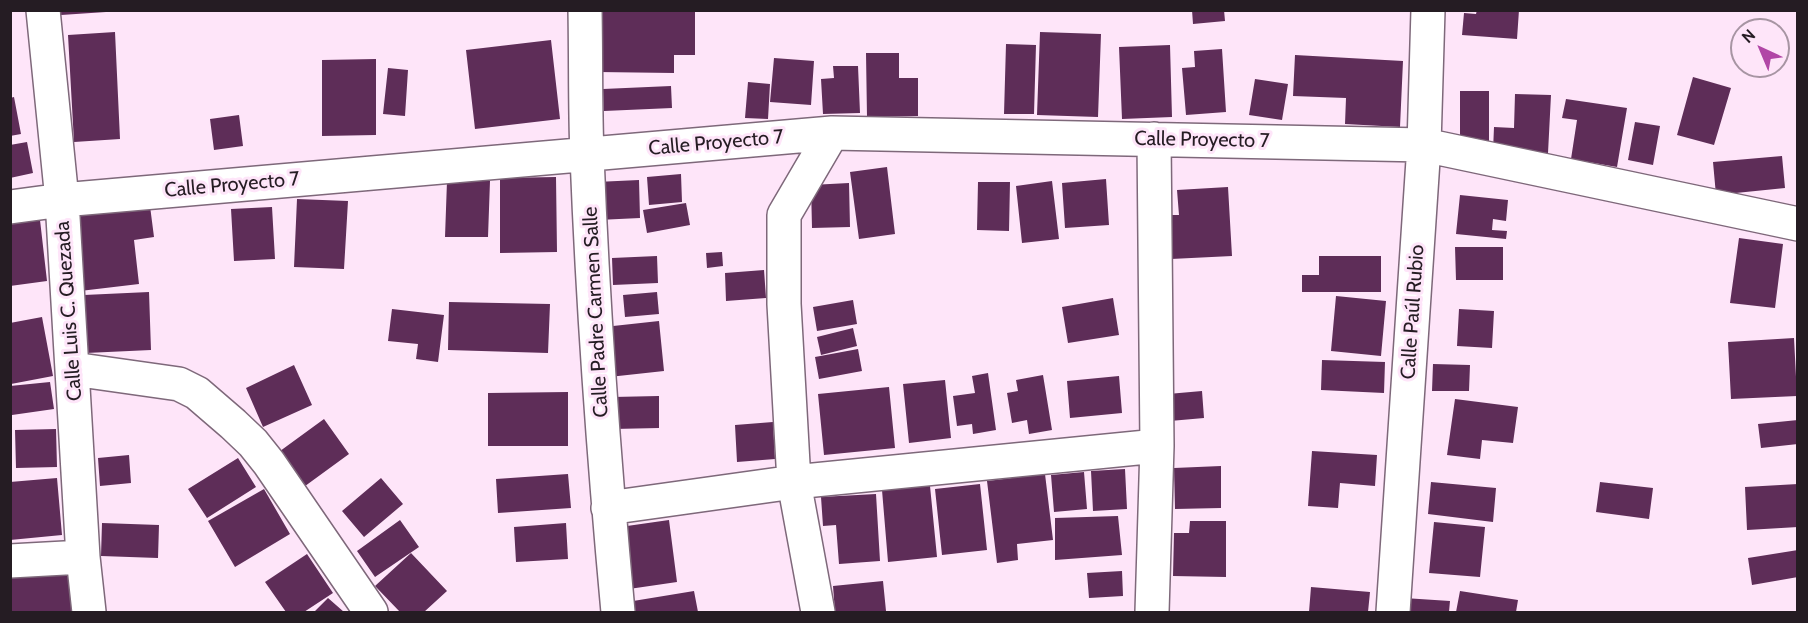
<!DOCTYPE html>
<meta charset="utf-8">
<style>
body{margin:0}
#map{position:relative;width:1808px;height:623px;overflow:hidden;background:#fee5f9;font-family:Cabin,sans-serif}
canvas{display:block}
.frame{position:absolute;inset:0;border:12px solid #251c23;pointer-events:none}
.north{position:absolute;left:1730px;top:18px;width:60px;height:60px;box-sizing:border-box;background:#fee5f9;border:2px solid #a795a3;border-radius:50%;rotate:316deg;font-size:16px;font-weight:700;line-height:24px;text-align:center;color:#251c23}
.north::after{content:'';display:block;margin:auto;width:21px;height:27px;background:#b146a6;clip-path:polygon(50% 0,100% 100%,50% 72%,0 100%)}
</style>
<div id="map">
<canvas width="1808" height="623"></canvas>
<div class="frame"></div>
<div class="north">N</div>
</div>
<script>
const ctx = document.querySelector('canvas').getContext('2d');
ctx.lineJoin = 'round';
function fillPath(path, color) {
  ctx.fillStyle = color;
  ctx.fill(path, 'evenodd');
}
function strokePath(path, color, width, dash) {
  ctx.strokeStyle = color;
  ctx.lineWidth = width;
  ctx.lineCap = dash ? 'butt' : 'round';
  ctx.setLineDash(dash || []);
  ctx.stroke(path);
}
function drawText(font, color, halo, rows, align = 'center') {
  ctx.font = font + ' Cabin,sans-serif';
  ctx.lineWidth = 6;
  ctx.setLineDash([]);
  ctx.textBaseline = 'middle';
  ctx.strokeStyle = halo;
  ctx.fillStyle = color;
  for (const [text, x, y, turn = 0] of rows) {
    ctx.save();
    ctx.translate(x, y);
    ctx.rotate((+turn || 0) * Math.PI / 180);
    ctx.textAlign = isNaN(turn) ? turn : align;
    if (halo) ctx.strokeText(text, 0, 0);
    ctx.fillText(text, 0, 0);
    ctx.restore();
  }
}
fillPath(new Path2D(`
 M61 10H106V12L61 15Z
 M598 10H695V55H674V73L598 72Z
 M1192 10H1224L1225 21 1193 24Z
 M1477 10H1519L1517 39 1462 35 1464 13 1476 14Z
 M115 32 120 139 74 142 68 35Z
 M1040 32 1101 34 1098 117 1037 115Z
 M551 40 560 119 475 129 466 50Z
 M1006 44 1036 45 1034 114H1004Z
 M1170 45 1172 117 1122 119 1119 47Z
 M1222 49 1226 112 1186 115 1182 68 1195 67 1194 51Z
 M866 53H899V78H918V116L867 117Z
 M1295 55 1403 61 1400 127 1345 124 1346 98 1293 96Z
 M774 58 814 61 811 105 770 102Z
 M376 59V135L322 136V60Z
 M833 66H858L860 113 823 114 821 79 834 78Z
 M388 68 408 70 405 116 383 114Z
 M1693 77 1731 88 1714 145 1677 135Z
 M1255 79 1288 84 1282 120 1249 115Z
 M748 82 770 84 768 119 745 118Z
 M671 86 672 108 604 111 603 89Z
 M1460 91H1489V145H1460Z
 M1515 94 1551 95 1548 153 1493 151 1494 127 1514 128Z
 M14 97 21 134 10 136V98Z
 M1566 99 1627 108 1617 167 1571 159 1577 120 1562 118Z
 M239 115 243 146 214 150 210 119Z
 M1635 122 1660 126 1653 165 1628 160Z
 M27 142 33 173 10 178V145Z
 M1782 156 1785 188 1716 195 1713 162Z
 M887 167 895 234 859 239 850 172Z
 M681 174 682 202 649 205 647 177Z
 M556 177 557 252 500 253V178Z
 M1106 179 1109 225 1065 228 1062 183Z
 M639 180 640 218 598 220 596 182Z
 M447 181H490L488 237H445Z
 M1052 181 1059 239 1022 243 1016 186Z
 M978 182H1010L1009 231 977 230Z
 M849 183 850 227 812 228 811 185Z
 M1228 187 1232 256 1171 259 1169 215H1179L1177 190Z
 M1460 195 1508 200 1506 221 1493 219 1492 230 1507 231 1506 239 1456 234Z
 M297 199 348 201 344 269 294 267Z
 M686 203 690 225 647 233 643 210Z
 M150 206 154 237 134 240 139 284 80 291 72 215Z
 M272 207 275 259 234 261 231 209Z
 M40 220 47 281 10 286V224Z
 M1739 238 1783 244 1775 308 1730 303Z
 M1455 247H1503V280H1456Z
 M722 252 723 266 707 268 706 253Z
 M657 256 658 283 613 285 612 258Z
 M1319 256H1381V292H1302V275H1319Z
 M764 270 766 298 726 301 725 273Z
 M149 292 151 350 86 353 84 295Z
 M657 292 659 314 625 317 623 295Z
 M1336 296 1386 301 1381 356 1331 351Z
 M1113 298 1119 335 1068 343 1062 307Z
 M853 300 857 324 817 331 813 307Z
 M449 302 550 304 548 353 448 350Z
 M392 309 444 315 438 362 416 359 418 344 388 341Z
 M1459 309 1494 311 1492 348 1457 346Z
 M42 317 53 376 11 384 10 323Z
 M659 321 664 371 609 377 604 327Z
 M853 328 857 346 821 355 817 337Z
 M1794 338 1797 396 1731 399 1728 342Z
 M858 349 862 371 819 379 815 357Z
 M1322 360 1385 362 1384 393 1321 390Z
 M1433 364 1470 365 1469 391H1432Z
 M294 365 312 405 263 427 246 388Z
 M988 373 996 430 973 434 972 424 957 426 953 396 975 393 972 376Z
 M1043 375 1052 430 1029 434 1027 420 1012 423 1007 393 1018 391 1016 380Z
 M1119 376 1122 413 1070 418 1067 381Z
 M945 380 951 438 909 443 903 384Z
 M50 382 54 409 12 415 10 386Z
 M889 387 895 448 824 455 818 394Z
 M1202 391 1204 418 1170 421 1168 394Z
 M568 392V446H488V393Z
 M659 396V428L613 429V397Z
 M1455 399 1518 407 1513 443 1482 440 1480 459 1447 455Z
 M324 419 349 454 301 489 276 454Z
 M1798 420V444L1761 448 1758 424Z
 M773 422 775 459 737 462 735 425Z
 M56 429 57 467 16 468 15 430Z
 M1312 451 1377 455 1375 486 1340 483 1338 508 1308 506Z
 M129 455 131 483 100 486 98 458Z
 M238 458 256 487 207 518 188 489Z
 M1221 466V508L1175 509 1174 468Z
 M1125 469 1127 509 1093 511 1091 471Z
 M1084 472 1087 509 1054 512 1051 475Z
 M568 474 571 508 498 513 496 479Z
 M1045 474 1053 540 1017 544 1018 560 997 563 987 481Z
 M57 478 62 535 10 540V482Z
 M381 478 403 504 364 537 342 511Z
 M1431 482 1496 488 1493 522 1428 514Z
 M1600 482 1653 488 1649 519 1596 512Z
 M980 484 987 550 942 555 935 489Z
 M1798 484V527L1747 530 1745 487Z
 M930 486 937 557 888 562 882 490Z
 M264 489 290 534 235 567 208 521Z
 M876 494 880 561 839 564 836 525 823 526 821 497Z
 M1118 516 1122 555 1055 560V518Z
 M400 520 419 547 375 577 357 551Z
 M669 520 677 582 629 589 620 527Z
 M1190 521H1226V577L1173 576 1174 533H1189Z
 M1434 522 1485 527 1480 577 1429 573Z
 M102 523 159 525 158 558 101 556Z
 M566 523 568 559 516 562 514 527Z
 M1798 550V577L1752 585 1748 558Z
 M411 553 447 591 424 612H400L375 586Z
 M307 554 333 593 304 612H286L265 582Z
 M67 565 72 612H10V571Z
 M1122 571 1123 596 1089 598 1087 573Z
 M883 581 886 611 835 612 833 586Z
 M1311 587 1370 592 1368 612H1309Z
 M694 591 698 612H622L621 603Z
 M1460 591 1518 600 1516 612H1456Z
 M328 598 344 612H314Z
 M1404 598 1450 601 1449 612H1403Z`), '#5e2d58');
const minor = new Path2D(`
 M43 10 62 200 83 557 89 612
 M585 10C586 59 585 107 587 156 593 308 604 461 618 612
 M10 207 62 200 832 133 1424 145 1798 224
 M73 369 179 384 197 393 233 424 253 443 269 463 371 612
 M608 508 794 482 1157 446
 M10 561 83 557
 M818 612 794 482 784 304V215L832 133
 M1152 612 1157 446 1154 139
 M1393 612 1424 145 1428 10`);
strokePath(minor, '#7e687a', 36);
strokePath(minor, '#fff', 33);
drawText('20px', '#251c23', '#fee5f9', [
 ["Calle Proyecto 7",1202,140,1],
 ["Calle Proyecto 7",716,143,-5],
 ["Calle Proyecto 7",232,185,-5],
 ["Calle Luis C. Quezada",69,311,-94],
 ["Calle Padre Carmen Salle",596,312,-93],
 ["Calle Paúl Rubio",1413,312,-86]
]);
</script>
